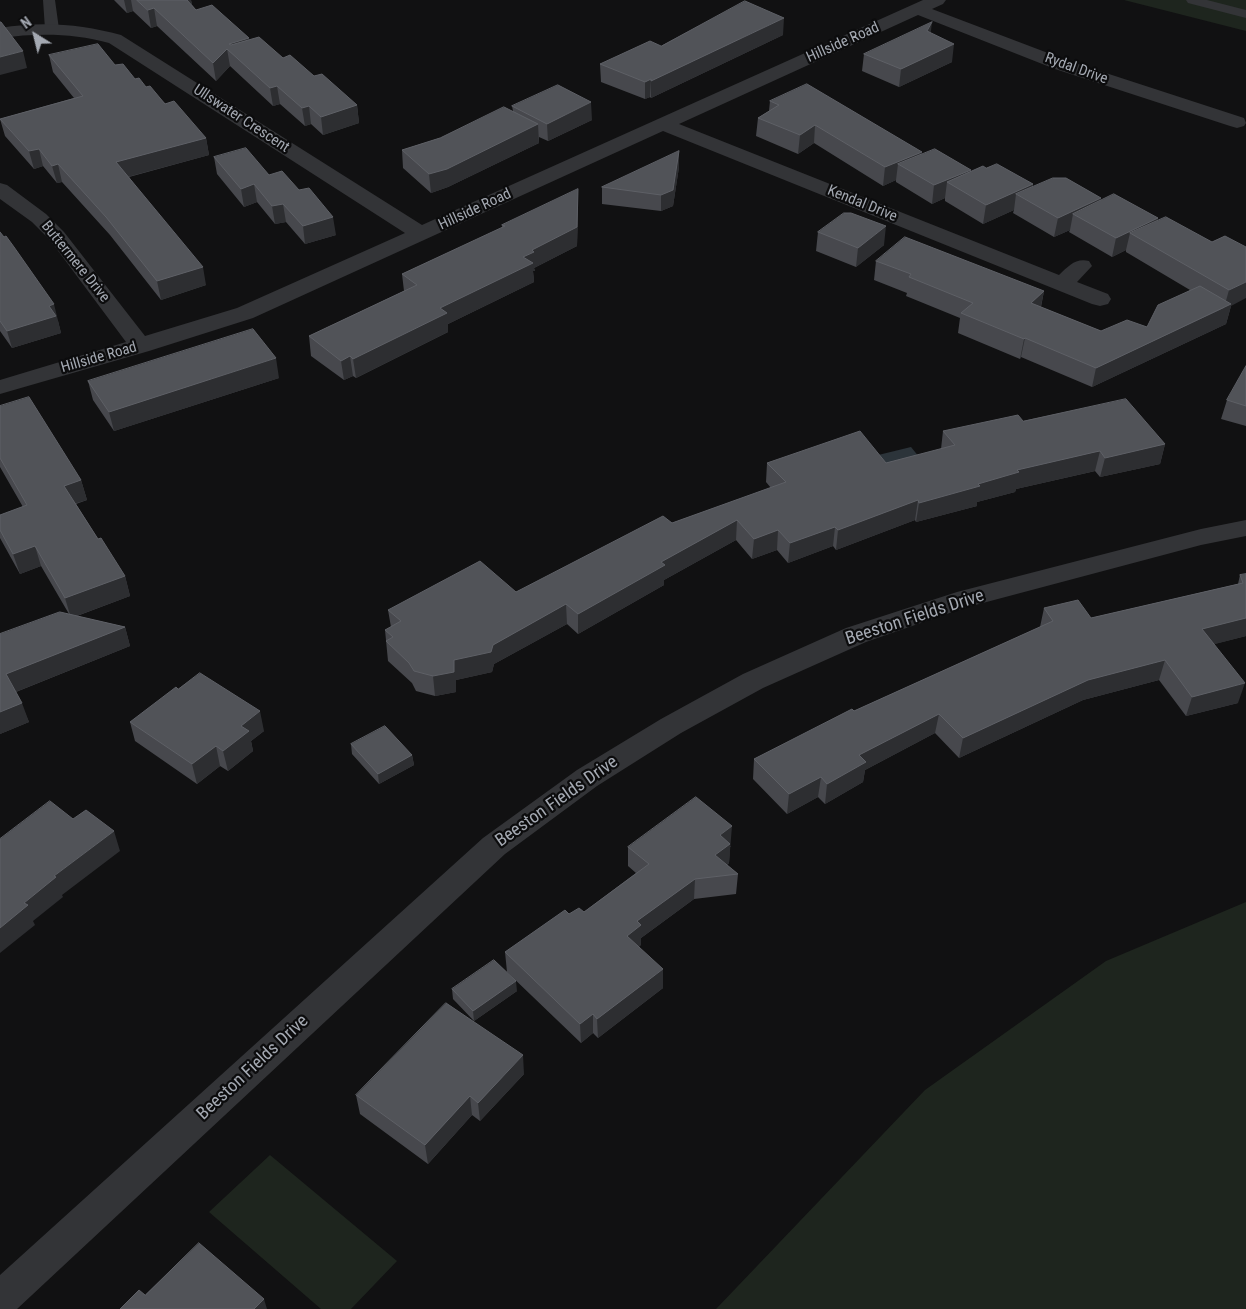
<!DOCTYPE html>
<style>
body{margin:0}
#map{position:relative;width:1246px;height:1309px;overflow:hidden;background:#111112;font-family:"Roboto Condensed",sans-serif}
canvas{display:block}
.north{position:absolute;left:10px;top:10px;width:50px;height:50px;-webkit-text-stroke:4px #0c0c0d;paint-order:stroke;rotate:324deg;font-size:14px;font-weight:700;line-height:20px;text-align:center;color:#a4a9b2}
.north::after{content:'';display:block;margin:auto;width:18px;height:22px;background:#a4a9b2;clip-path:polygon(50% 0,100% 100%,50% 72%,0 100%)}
</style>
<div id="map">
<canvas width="1246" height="1309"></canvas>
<div class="north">N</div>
</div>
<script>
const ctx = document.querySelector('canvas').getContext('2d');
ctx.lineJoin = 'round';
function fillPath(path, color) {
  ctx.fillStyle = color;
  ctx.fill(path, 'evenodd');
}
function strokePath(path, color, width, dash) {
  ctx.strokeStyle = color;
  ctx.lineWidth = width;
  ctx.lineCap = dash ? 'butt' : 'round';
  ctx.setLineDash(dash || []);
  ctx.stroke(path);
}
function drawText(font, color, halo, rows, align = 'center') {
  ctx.font = font + ' "Roboto Condensed",sans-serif';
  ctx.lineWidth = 4.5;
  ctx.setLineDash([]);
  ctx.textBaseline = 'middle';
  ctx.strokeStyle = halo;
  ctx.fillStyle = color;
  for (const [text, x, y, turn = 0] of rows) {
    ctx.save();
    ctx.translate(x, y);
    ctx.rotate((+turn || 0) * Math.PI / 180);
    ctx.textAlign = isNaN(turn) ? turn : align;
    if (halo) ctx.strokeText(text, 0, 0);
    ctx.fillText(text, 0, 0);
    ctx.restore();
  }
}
fillPath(new Path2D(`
 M1124 0H1246V31Z
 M1246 902V1309H716L925 1090 1106 961Z
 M270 1155 397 1261 351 1309H321L209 1212Z`), '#1e251e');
fillPath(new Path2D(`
 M911 447 924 463 883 473 870 457Z`), '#2c343a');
fillPath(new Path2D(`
 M43 0H55L59 29 57 32 52 33 45 29Z
 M1186 0H1207L1246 10V18L1188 3Z`), '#333437');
fillPath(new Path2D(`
 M923 0H946L943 4 932 9 1069 61 1244 118 1246 123 1244 126 1237 128 1230 126 1055 69 918 15 679 124 1059 275C1069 266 1075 258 1089 261L1092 266 1077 282 1108 294 1111 299 1108 304 1100 306 1092 304 663 131 253 318 149 351 0 394V380L126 342 50 240 32 222 0 199V183L7 185 46 214 64 232 145 336 237 308 405 233 109 43C73 33 37 33 0 38V28C42 21 81 24 121 35L422 225Z
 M1246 520V536L1201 545 964 608 866 642 763 688 681 733 597 786 505 854 17 1309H0V1275L483 838 577 770 661 719 743 674 846 628 957 592 1201 529Z`), '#333437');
fillPath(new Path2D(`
 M114 0H191L192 5 196 10 249 40 283 58 314 76 357 105 359 123 323 135 311 124 305 126 280 104 273 106 230 66 216 81 157 26 151 28 133 11 127 13Z
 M930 33 952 62 899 87 862 71 864 54Z
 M783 35 651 98 650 97 645 99 601 82 600 64 661 46Z
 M49 55 115 65 146 87 206 138 209 155 129 177 206 285 161 300 110 235 62 182 57 183 43 166 34 169 5 136 0 119 74 98 53 72Z
 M770 101 922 154 970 172 986 168 1033 184V187L1101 200 1158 218 1157 221 1212 242 1225 236 1231 306 1226 324 1092 387 1021 357 1020 359 958 333 960 318 906 296 907 293 874 280 876 261 1044 291 1041 307 1101 331 1147 327 1190 290 1126 252V250L1112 257 1069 232 1070 230 1054 237 1013 213 1014 210 983 224 945 201V198L932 204 896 182V180L883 186 814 143 798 154 756 136 758 118 769 111Z
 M512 106 592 120 548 141 539 137V143L448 187 431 193 403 168 402 150 440 138 513 111Z
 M679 151V167L673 206 661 211 602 204V187Z
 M214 157 269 175 336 235 305 244 286 222 275 224 257 202 244 207 217 174Z
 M578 189V208L577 246 534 268 535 271H533L534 282 448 324V332L356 378 353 376 344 380 311 356 309 336 404 291 402 274 502 228V225Z
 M0 232 58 321 61 333 12 348 0 331Z
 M818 232 884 245 856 267 816 251Z
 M1246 366V426L1221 419 1227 400Z
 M279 378 114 431 93 400 88 381Z
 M0 406 81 480 87 500 76 504 98 539 125 576 130 596 77 616 125 627 130 646 16 692 29 722 0 734V634L69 614 41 566 20 574 0 538V515L23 507 0 467Z
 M1023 421 1165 444 1160 464 1100 477 1095 471 1091 472 1016 489 1015 492 977 502V506L916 522 915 520 836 550 833 546 788 563 777 550 752 559 736 540 664 580V585L578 634 567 624 494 664 492 672 456 680V692L435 696 416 691 412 683 388 661 385 630 391 627 388 610 516 592 672 523 771 488 766 482 767 463H886L941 449 943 431Z
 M1246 574V636L1214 644 1238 703 1186 716 1159 680 1083 700 959 758 935 733 865 770 863 782 825 804 818 797 787 814 753 779 754 759 854 711 1040 627 1044 608 1091 618 1238 584 1240 575Z
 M178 689 264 731 251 741 253 751 228 771 220 766 197 784 135 741 130 722Z
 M351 744 412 755 414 765 379 784 352 754Z
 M731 846 730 847 729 863 727 865 738 874 736 894 694 899 641 938V945L639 946 663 988 598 1038 593 1033 581 1043 507 972 505 952 569 914 584 912 636 873 628 866V847Z
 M452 989 517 991 474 1021 453 999Z
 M524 1074 480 1121 472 1115 428 1164 360 1114 356 1095Z`), '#47484d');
fillPath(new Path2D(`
 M124 0H131L133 11 127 13Z
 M186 0H191L194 15Z
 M154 8 157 26 151 28 148 10Z
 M784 18 783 35 651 98V81Z
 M932 22 930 39 927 31Z
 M249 38 252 56 239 59 229 44Z
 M954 44 952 62 899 87 901 69Z
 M227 49 230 66 216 81 213 63Z
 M23 51 27 68 0 75V57Z
 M651 79 650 97 645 99V82Z
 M277 86 280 104 273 106 270 88Z
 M591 102 592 120 548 141 547 124Z
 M357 105 359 123 323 135 321 117Z
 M309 106 311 124 305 126 302 108Z
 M538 124 539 143 448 187 431 193 429 174Z
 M815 125 814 143 798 154 800 135Z
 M206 138 209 155 120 179 116 162Z
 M39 149 43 166 34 169 29 151Z
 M679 151V167L673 206 661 211V195Z
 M922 152 920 170 898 164 896 180 883 186 885 167Z
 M58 164 62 182 57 183 52 166Z
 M971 170 968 188 947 182 945 198 932 204 934 185Z
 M254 184 257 202 244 207 241 189Z
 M1033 184 1030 202 1016 194 1014 210 983 224 986 205Z
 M578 189V208L577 246 534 268 535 271H533L534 282 448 324V332L356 378 353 359 440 308 523 257 532 250Z
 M1101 198 1097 217 1073 214 1070 230 1054 237 1058 218Z
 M283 204 286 222 275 224 272 206Z
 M333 217 336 235 305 244 303 226Z
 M1158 218 1154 237 1130 233 1126 250 1112 257 1116 238Z
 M886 226 884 245 856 267 858 248Z
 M203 267 206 285 161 300 157 281Z
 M1246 282V298L1231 306 1226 324 1092 387 1096 368 1224 308 1229 290Z
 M1044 291 1040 310 1031 303Z
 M54 304 61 333 12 348 7 331 49 306Z
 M1025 338 1021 357 1020 359 1024 339Z
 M350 356 353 376 344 380 341 361Z
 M276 358 279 378 114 431 109 412Z
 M1165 444 1160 464 1100 477 1105 458Z
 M1100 451 1095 471 1016 489 1015 492 977 502V506L916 522 919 503 1017 470Z
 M81 480 87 500 70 505 64 486Z
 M918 500 915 520 836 550 838 530Z
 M737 520 736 540 664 580V585L578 634V614L661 562Z
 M835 527 833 546 788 563 790 543Z
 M778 530 777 550 752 559 754 539Z
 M35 546 41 566 20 574 13 554Z
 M125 576 130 596 71 618 65 598Z
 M566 604 567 624 494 664 492 672 456 680V692L435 696 433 676 454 660 493 645Z
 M1246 618V636L1196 649 1202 629Z
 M125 627 130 646 13 693 6 674Z
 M1165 660 1159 680 1083 700 959 758 963 738 1088 680Z
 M1245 683 1238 703 1186 716 1192 697Z
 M22 703 29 722 0 734V712Z
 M260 711 264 731 251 741 253 751 228 771 223 751 241 726Z
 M939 714 935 733 865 770 863 782 825 804 827 784 859 755Z
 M216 746 220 766 197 784 192 764Z
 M412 755 414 765 379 784 378 774Z
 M821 777 818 797 787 814 789 794Z
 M732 826 729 863 714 875 715 855 720 835Z
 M114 831 120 851 62 895 63 897 33 921 35 925 0 953V928L24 903 54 876Z
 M695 879 694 899 641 938V945L627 955V936L637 921Z
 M663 969V988L598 1038 597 1019Z
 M516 981 517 991 474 1021 473 1011Z
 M593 1014V1033L581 1043 580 1024Z
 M523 1055 524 1074 480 1121 478 1103Z
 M470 1096 472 1115 428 1164 425 1145Z
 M264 1299 267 1309H254Z`), '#2d2e31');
const building = new Path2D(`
 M137 0H187L196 10 212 5 249 38 229 44 231 45 259 37 283 58 290 55 314 76 322 74 357 105 321 117 309 106 302 108 277 86 270 88 227 49 213 63 154 8 148 10Z
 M745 1 784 18 651 81V79L645 82 600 64 650 41 661 46Z
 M0 22H1L23 51 0 57Z
 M932 22 927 31 954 44 901 69 864 54Z
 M98 44 115 65 123 64 135 79 139 78 146 87 150 86 165 104 174 101 206 138 116 162 203 267 157 281 106 217 58 164 52 166 39 149 29 151 0 119 83 96 49 55Z
 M807 84 922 152 885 167 815 125 800 135 758 118 779 105 770 101Z
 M558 85 591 102 547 124 512 106Z
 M504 107 538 124 447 169 429 174 402 150 440 138Z
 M246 148 269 175 282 171 299 190 309 188 333 217 303 226 283 204 272 206 254 184 241 189 214 157Z
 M935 149 971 170 934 185 898 164Z
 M679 151 673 190 661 195 602 187Z
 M997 164 1033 184 986 205 947 182 983 166 986 168Z
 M1053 178H1066L1101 198 1058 218 1016 194Z
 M578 189 577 227 532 250 534 252 523 257 533 263 440 308 447 313 353 359 350 356 341 361 309 336 417 285 402 274 505 226 502 225Z
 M1114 194 1158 218 1116 238 1073 214Z
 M844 213H851L886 226 858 248 818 232Z
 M1166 217 1212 242 1225 236 1246 247V282L1229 290 1130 233Z
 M0 232 4 237 6 236 14 247 54 304 49 306 56 316 7 331 0 321Z
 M905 237 1044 291 1031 303 1101 331 1127 320 1147 327 1158 305 1200 286 1231 304 1096 368 1025 338 1024 339 961 313 973 303 909 277 911 274 876 261Z
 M253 329 276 358 109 412 88 381Z
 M1246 366V406L1227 400Z
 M29 397 81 480 64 486 98 539 101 538 125 576 65 598 35 546 13 554 0 530V515L27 505 0 458V406Z
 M1126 399 1165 444 1105 458 1100 451 1095 452 1017 470 1019 472 978 484 980 486 919 503 918 500 838 530 835 527 790 543 778 530 754 539 737 520 661 562 665 565 578 614 566 604 493 645 491 652 454 660V672L433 676 414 671 409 663 386 641 393 637 385 630 401 621 388 610 480 561 516 592 663 516 672 523 786 482 767 463 860 431 886 463 955 445 943 431 1018 415 1023 421Z
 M1246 574V618L1202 629 1245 683 1192 697 1165 660 1088 680 963 738 939 714 859 755 866 762 827 784 821 777 789 794 754 759 852 709 854 711 1053 621 1044 608 1078 600 1091 618 1243 583 1240 575Z
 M60 612 125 627 6 674 22 703 0 712V634Z
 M200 673 260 711 241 726 249 731 223 751 216 746 192 764 130 722 176 687 178 689Z
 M385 726 412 755 378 774 351 744Z
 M696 797 732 826 720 835 730 844 715 855 738 874 695 879 637 921 641 925 627 936 663 969 597 1019 593 1014 580 1024 505 952 565 910 569 914 579 908 584 912 649 864 628 847Z
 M50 801 73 819 86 810 114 831 54 876 56 877 24 903 28 905 0 928V839Z
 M494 960 516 981 473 1011 452 989Z
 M446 1003 523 1055 478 1103 470 1096 425 1145 356 1095Z
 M199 1243 264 1299 254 1309H120L139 1290 145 1295Z`);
fillPath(building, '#515358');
strokePath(building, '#5e6066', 1);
drawText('15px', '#a4a9b2', '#0c0c0d', [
 ["Hillside Road",843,43,-24],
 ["Rydal Drive",1076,69,20],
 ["Ullswater Crescent",241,119,33],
 ["Kendal Drive",862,204,22],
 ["Hillside Road",475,210,-25],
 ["Buttermere Drive",75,262,51],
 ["Hillside Road",99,358,-16]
]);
drawText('18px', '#a4a9b2', '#0c0c0d', [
 ["Beeston Fields Drive",915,618,-18],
 ["Beeston Fields Drive",557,802,-35],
 ["Beeston Fields Drive",253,1068,-43]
]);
</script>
